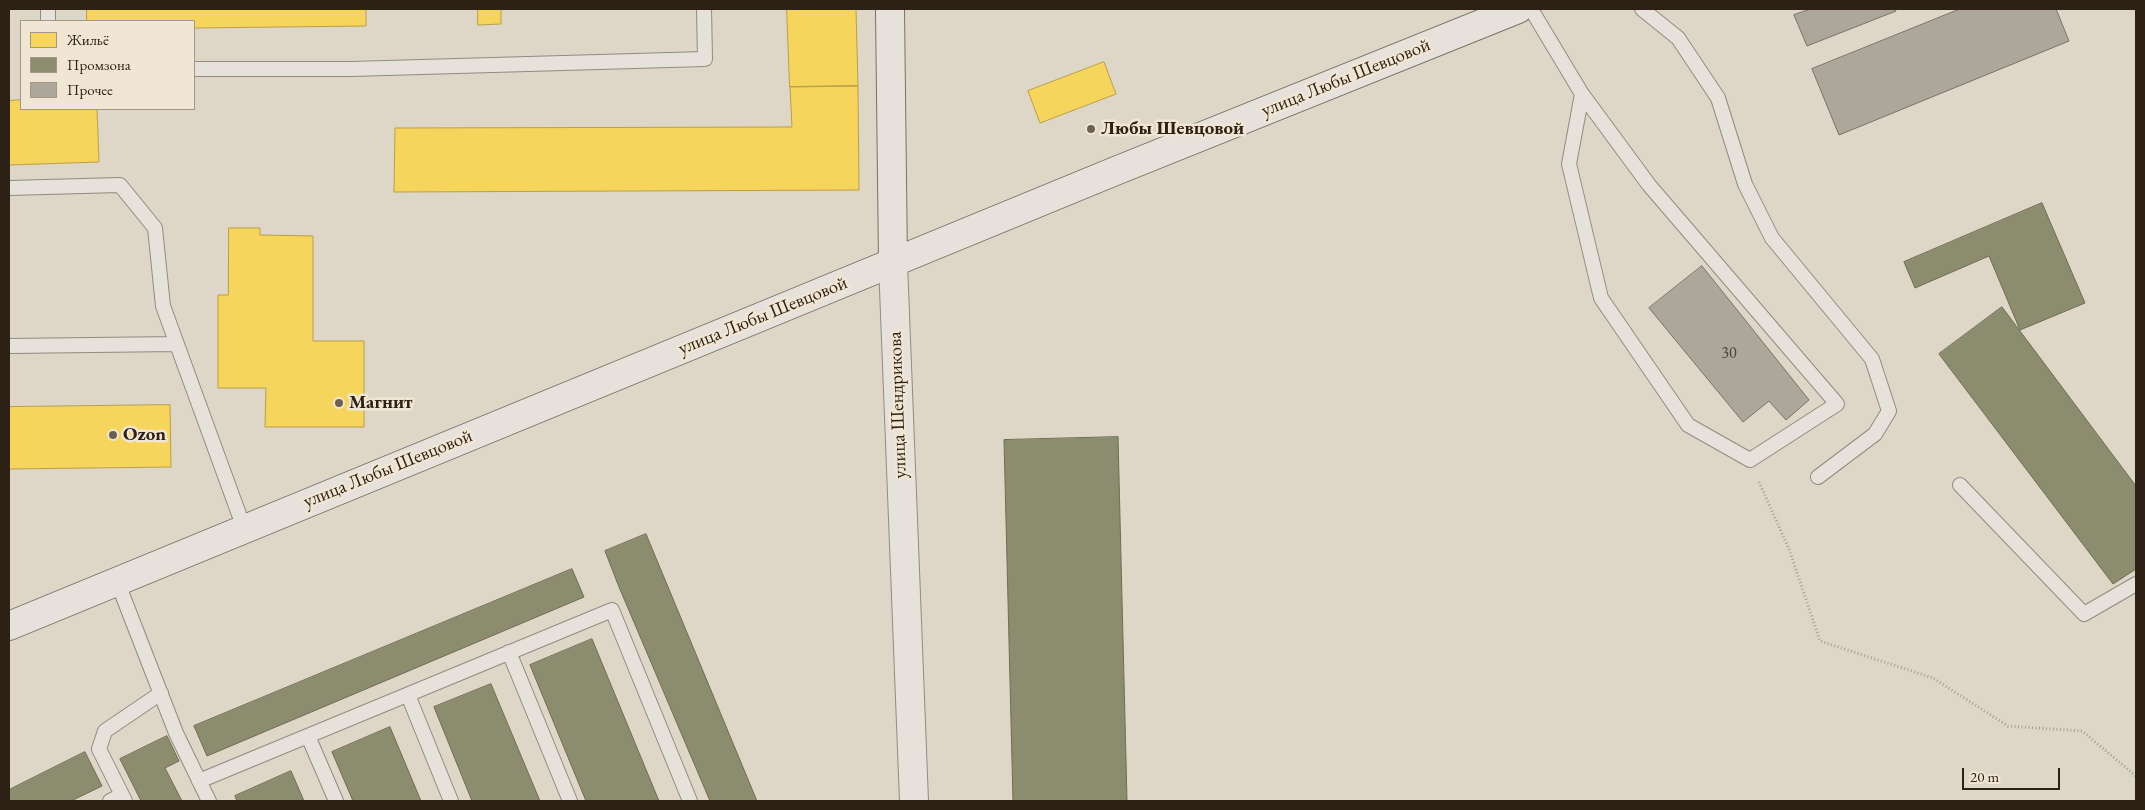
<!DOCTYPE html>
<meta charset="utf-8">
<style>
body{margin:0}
#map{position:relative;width:2145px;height:810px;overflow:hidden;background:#ded6c6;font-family:"EB Garamond",serif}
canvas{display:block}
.frame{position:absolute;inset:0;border:10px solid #2d2014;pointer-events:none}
.legend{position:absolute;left:20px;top:20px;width:175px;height:90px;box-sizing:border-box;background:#f1e6d3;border:1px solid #a39787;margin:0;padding:6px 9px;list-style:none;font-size:15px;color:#2d2014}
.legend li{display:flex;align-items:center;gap:10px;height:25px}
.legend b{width:25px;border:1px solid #a39787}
.scale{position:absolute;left:1962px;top:768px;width:98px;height:22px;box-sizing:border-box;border:2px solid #2d2014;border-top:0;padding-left:6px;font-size:15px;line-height:18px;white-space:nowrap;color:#2d2014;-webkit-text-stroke:4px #f1e6d3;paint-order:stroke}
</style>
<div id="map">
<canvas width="2145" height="810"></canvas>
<div class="frame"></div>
<ul class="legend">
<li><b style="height:14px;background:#f6d55c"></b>Жильё</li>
<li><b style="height:14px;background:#8c8c6e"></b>Промзона</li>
<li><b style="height:14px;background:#aca69b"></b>Прочее</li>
</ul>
<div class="scale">20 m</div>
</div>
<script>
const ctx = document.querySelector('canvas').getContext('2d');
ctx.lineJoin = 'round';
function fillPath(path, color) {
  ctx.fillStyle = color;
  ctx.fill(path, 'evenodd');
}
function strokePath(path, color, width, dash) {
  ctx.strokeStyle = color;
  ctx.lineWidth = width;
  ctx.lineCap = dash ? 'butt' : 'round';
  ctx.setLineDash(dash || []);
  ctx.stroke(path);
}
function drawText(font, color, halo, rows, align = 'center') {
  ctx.font = font + ' "EB Garamond",serif';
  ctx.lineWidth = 5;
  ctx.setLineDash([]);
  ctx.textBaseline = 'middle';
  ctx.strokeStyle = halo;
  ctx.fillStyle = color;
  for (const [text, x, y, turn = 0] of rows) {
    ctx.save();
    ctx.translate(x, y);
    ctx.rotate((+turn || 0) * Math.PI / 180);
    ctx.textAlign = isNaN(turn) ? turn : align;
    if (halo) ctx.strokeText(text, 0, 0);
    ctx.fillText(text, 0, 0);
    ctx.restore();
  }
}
const homes = new Path2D(`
 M87 9H366V26L194 28V21H87Z
 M478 9H501V24L478 25Z
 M787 9H856L858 86 790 87Z
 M1104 62 1116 94 1040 123 1028 91Z
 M858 86 859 190 394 192 395 128 792 127 790 87Z
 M21 100V109H97L99 162 9 165V101Z
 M229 228H260V235L313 236V341H364V427H265L266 388H218V295H228Z
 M170 405 171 467 9 469V407Z`);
fillPath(homes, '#f6d55c');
strokePath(homes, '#ba9f46', 1);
const industry = new Path2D(`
 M2042 203 2085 303 2020 330 1989 256 1915 288 1904 262Z
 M2002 307 2136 486V569L2113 584 1939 354Z
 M1118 437 1127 801H1013L1004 440Z
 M646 534 757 801H710L619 587 605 551Z
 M572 569 584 597 207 756 194 726Z
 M592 639 659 801H586L530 665Z
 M491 684 540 801H472L434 707Z
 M390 727 421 801H353L332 752Z
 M167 736 179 761 165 768 182 801H141L120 759Z
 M85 752 102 786 71 801H9V790Z
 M291 771 304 801H237L235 796Z`);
fillPath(industry, '#8c8c6e');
strokePath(industry, '#706c53', 1);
const building = new Path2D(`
 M1811 9H1895L1896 11 1807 46 1794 15Z
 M1960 9H2056L2069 41 1839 135 1812 69Z
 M1702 266 1809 400 1786 420 1769 401 1743 422 1649 308Z`);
fillPath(building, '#aca69b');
strokePath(building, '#787268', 1);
const lane = new Path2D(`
 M48 9V21
 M1531 9 1582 94 1649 185 1837 404 1750 460 1688 425 1601 298 1569 164 1582 94
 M1642 9 1678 38 1718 98 1745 184 1772 238 1872 359 1889 411 1875 434 1818 477
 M194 69H351L705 59 704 9
 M9 188 120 185 155 228 163 306 244 528
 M9 346 177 344
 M1960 485 2084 614 2136 584
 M117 581 176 733 209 801
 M509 652 570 801
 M408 695 451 801
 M308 736 336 801
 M199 781 612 610 690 801
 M110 801 122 795
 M125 801 99 749 105 731 161 693`);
const street = new Path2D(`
 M893 263 914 801`);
const secondary = new Path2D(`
 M890 9 893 263
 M9 626 1113 172 1518 9`);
strokePath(lane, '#918b81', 16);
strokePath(street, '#918b81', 30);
strokePath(secondary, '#787268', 30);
strokePath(new Path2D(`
 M1759 482 1789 549 1820 641 1933 678 2008 726 2082 731 2136 776`), '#a4a098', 3, [1, 2.5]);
strokePath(lane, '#e6e1da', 14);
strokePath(street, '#e6e1da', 28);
strokePath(secondary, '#e6e1da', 28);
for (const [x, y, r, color] of [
 [1091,129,5,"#6b6052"],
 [339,403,5,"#6b6052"],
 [113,435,5,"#6b6052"]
]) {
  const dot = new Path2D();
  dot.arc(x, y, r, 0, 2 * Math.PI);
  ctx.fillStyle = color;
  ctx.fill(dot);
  strokePath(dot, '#f1e6d3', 2);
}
drawText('16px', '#4d4236', null, [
 ["30",1729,354]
]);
drawText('19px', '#2d2014', '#f1e6d3', [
 ["улица Любы Шевцовой",1346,78,-22],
 ["улица Любы Шевцовой",763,316,-22],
 ["улица Шендрикова",898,405,-92],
 ["улица Любы Шевцовой",388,469,-22]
]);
drawText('bold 19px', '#2d2014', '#f1e6d3', [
 ["Любы Шевцовой",1101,129],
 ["Магнит",349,403],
 ["Ozon",123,435]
], 'left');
</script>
